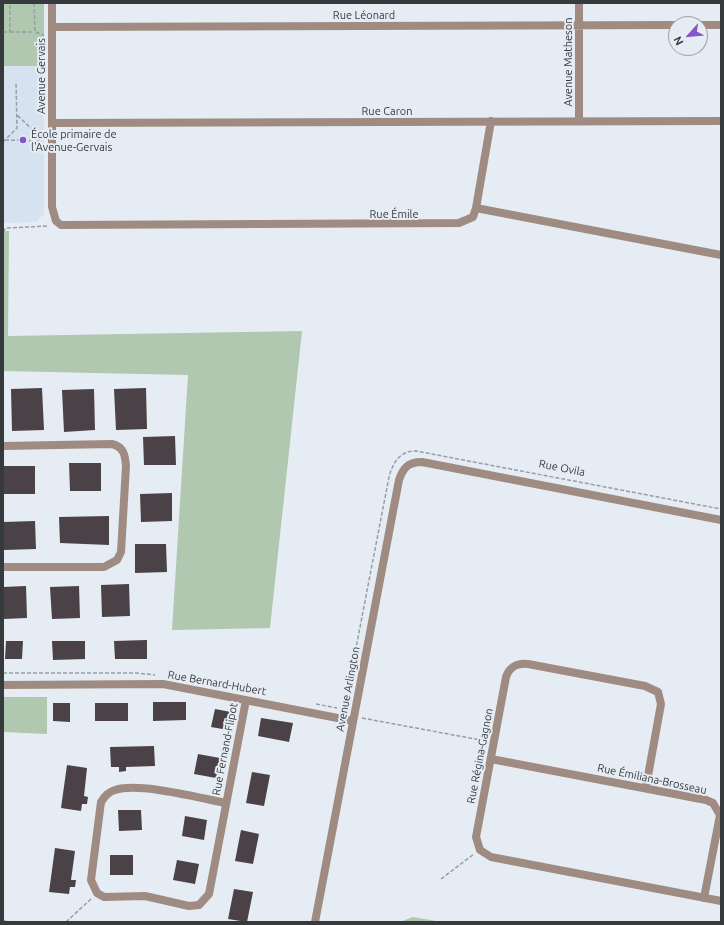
<!DOCTYPE html>
<meta charset="utf-8">
<style>
body{margin:0}
#map{position:relative;width:724px;height:925px;overflow:hidden;background:#e5ecf4;font-family:Ubuntu,sans-serif}
canvas{display:block}
.frame{position:absolute;inset:0;border:4px solid #373a3d;pointer-events:none}
.north{position:absolute;left:668px;top:16px;width:40px;height:40px;box-sizing:border-box;background:#e5ecf4;border:1px solid #9fa5ab;border-radius:50%;rotate:243deg;font-size:11px;font-weight:700;line-height:16px;text-align:center;color:#373a3d}
.north::after{content:'';display:block;margin:auto;width:14px;height:18px;background:#8854cc;clip-path:polygon(50% 0,100% 100%,50% 72%,0 100%)}
</style>
<div id="map">
<canvas width="724" height="925"></canvas>
<div class="frame"></div>
<div class="north">N</div>
</div>
<script>
const ctx = document.querySelector('canvas').getContext('2d');
ctx.lineJoin = 'round';
function fillPath(path, color) {
  ctx.fillStyle = color;
  ctx.fill(path, 'evenodd');
}
function strokePath(path, color, width, dash) {
  ctx.strokeStyle = color;
  ctx.lineWidth = width;
  ctx.lineCap = dash ? 'butt' : 'round';
  ctx.setLineDash(dash || []);
  ctx.stroke(path);
}
function drawText(font, color, halo, rows, align = 'center') {
  ctx.font = font + ' Ubuntu,sans-serif';
  ctx.lineWidth = 4;
  ctx.setLineDash([]);
  ctx.textBaseline = 'middle';
  ctx.strokeStyle = halo;
  ctx.fillStyle = color;
  for (const [text, x, y, turn = 0] of rows) {
    ctx.save();
    ctx.translate(x, y);
    ctx.rotate((+turn || 0) * Math.PI / 180);
    ctx.textAlign = isNaN(turn) ? turn : align;
    if (halo) ctx.strokeText(text, 0, 0);
    ctx.fillText(text, 0, 0);
    ctx.restore();
  }
}
fillPath(new Path2D(`
 M3 66H44V214L36 222 3 223Z`), '#d6e2f0');
fillPath(new Path2D(`
 M3 3H44V66H3Z
 M3 231H9L8 336 302 331 270 628 172 630 188 375 3 371Z
 M3 697H47V734L3 732Z
 M413 917 442 922H400Z`), '#b0c8af');
fillPath(new Path2D(`
 M42 388 44 430 12 431 11 389Z
 M146 388 147 429 116 430 114 389Z
 M94 389 95 430 64 432 62 390Z
 M175 436 176 465H144L143 437Z
 M69 463H101V491H70Z
 M3 466H35V494H4Z
 M172 493V521L141 522 140 494Z
 M109 516V545L60 543 59 517Z
 M35 521 36 549 4 550 3 522Z
 M135 544H166L167 572 135 573Z
 M129 584 130 616 102 617 101 585Z
 M26 586 27 618 3 619V587Z
 M79 586 80 618 52 619 50 587Z
 M147 640V659H115L114 641Z
 M6 641H23L22 659H5Z
 M52 641H85V659L53 660Z
 M153 702H186V720L153 721Z
 M53 703H70V722L53 721Z
 M95 703H128V721H95Z
 M215 709 231 712 228 730 211 727Z
 M261 718 293 723 289 742 258 736Z
 M154 746 155 766 126 767V771L119 772V767H111L110 747Z
 M198 754 220 758 216 778 194 774Z
 M67 765 87 768 84 796 88 797 87 804H82L81 811 61 808Z
 M252 772 270 775 264 806 246 803Z
 M118 810H141L142 830 119 831Z
 M185 816 207 820 204 840 182 836Z
 M241 830 259 834 253 864 235 861Z
 M55 848 75 851 71 880H76L75 887H70L69 894 49 892Z
 M110 855H133V875H110Z
 M177 860 199 864 195 884 173 880Z
 M234 889 253 892 247 922 228 919Z`), '#4a4246');
strokePath(new Path2D(`
 M34 3 35 32 44 35
 M3 32H10V3
 M10 32H34
 M5 140 40 141V137L17 115
 M3 142 17 128 16 82
 M3 232 6 228 49 226
 M3 673H137L155 675
 M316 704 337 708
 M344 710 389 477C393 463 399 451 416 451L721 509
 M362 718 486 741
 M441 879 474 854
 M3 921 14 922
 M66 922 91 899`), '#989ea3', 1.5, [4, 2]);
strokePath(new Path2D(`
 M52 3V207L56 221 61 225 459 223 473 217 476 208 491 121
 M579 3V121
 M700 25H721
 M52 27 676 25
 M52 123 721 121
 M476 208 721 255
 M3 446 112 444C124 447 125 455 126 466L121 552 117 560 104 567H3
 M3 685 163 684 353 721
 M491 759 706 800 713 803 720 815 704 898
 M646 787 661 704 658 692 645 686 528 664C517 663 510 666 506 677L476 837 480 850 491 857 721 901
 M226 803C199 798 140 782 115 790 108 792 105 796 101 802L91 880 97 893 104 897 145 896 189 906 199 905 209 894 246 700
 M315 922 399 480C403 468 408 462 422 462L721 520`), '#9f8b82', 8);
for (const [x, y, r, color] of [
 [23,140,4,"#8854cc"]
]) {
  const dot = new Path2D();
  dot.arc(x, y, r, 0, 2 * Math.PI);
  ctx.fillStyle = color;
  ctx.fill(dot);
  strokePath(dot, '#e5ecf4', 1.5);
}
drawText('11px', '#373a3d', '#e5ecf4', [
 ["Rue Léonard",364,15],
 ["Avenue Matheson",568,62,-90],
 ["Avenue Gervais",41,76,-90],
 ["Rue Caron",387,111],
 ["Rue Émile",394,214],
 ["Rue Ovila",562,468,11],
 ["Rue Bernard-Hubert",217,683,10],
 ["Avenue Arlington",348,689,-79],
 ["Rue Fernand-Flipot",225,749,-79],
 ["Rue Régina-Gagnon",480,756,-79],
 ["Rue Émiliana-Brosseau",652,779,12]
]);
drawText('11px', '#373a3d', '#e5ecf4', [
 ["École primaire de",31,134],
 ["l'Avenue-Gervais",31,147]
], 'left');
</script>
